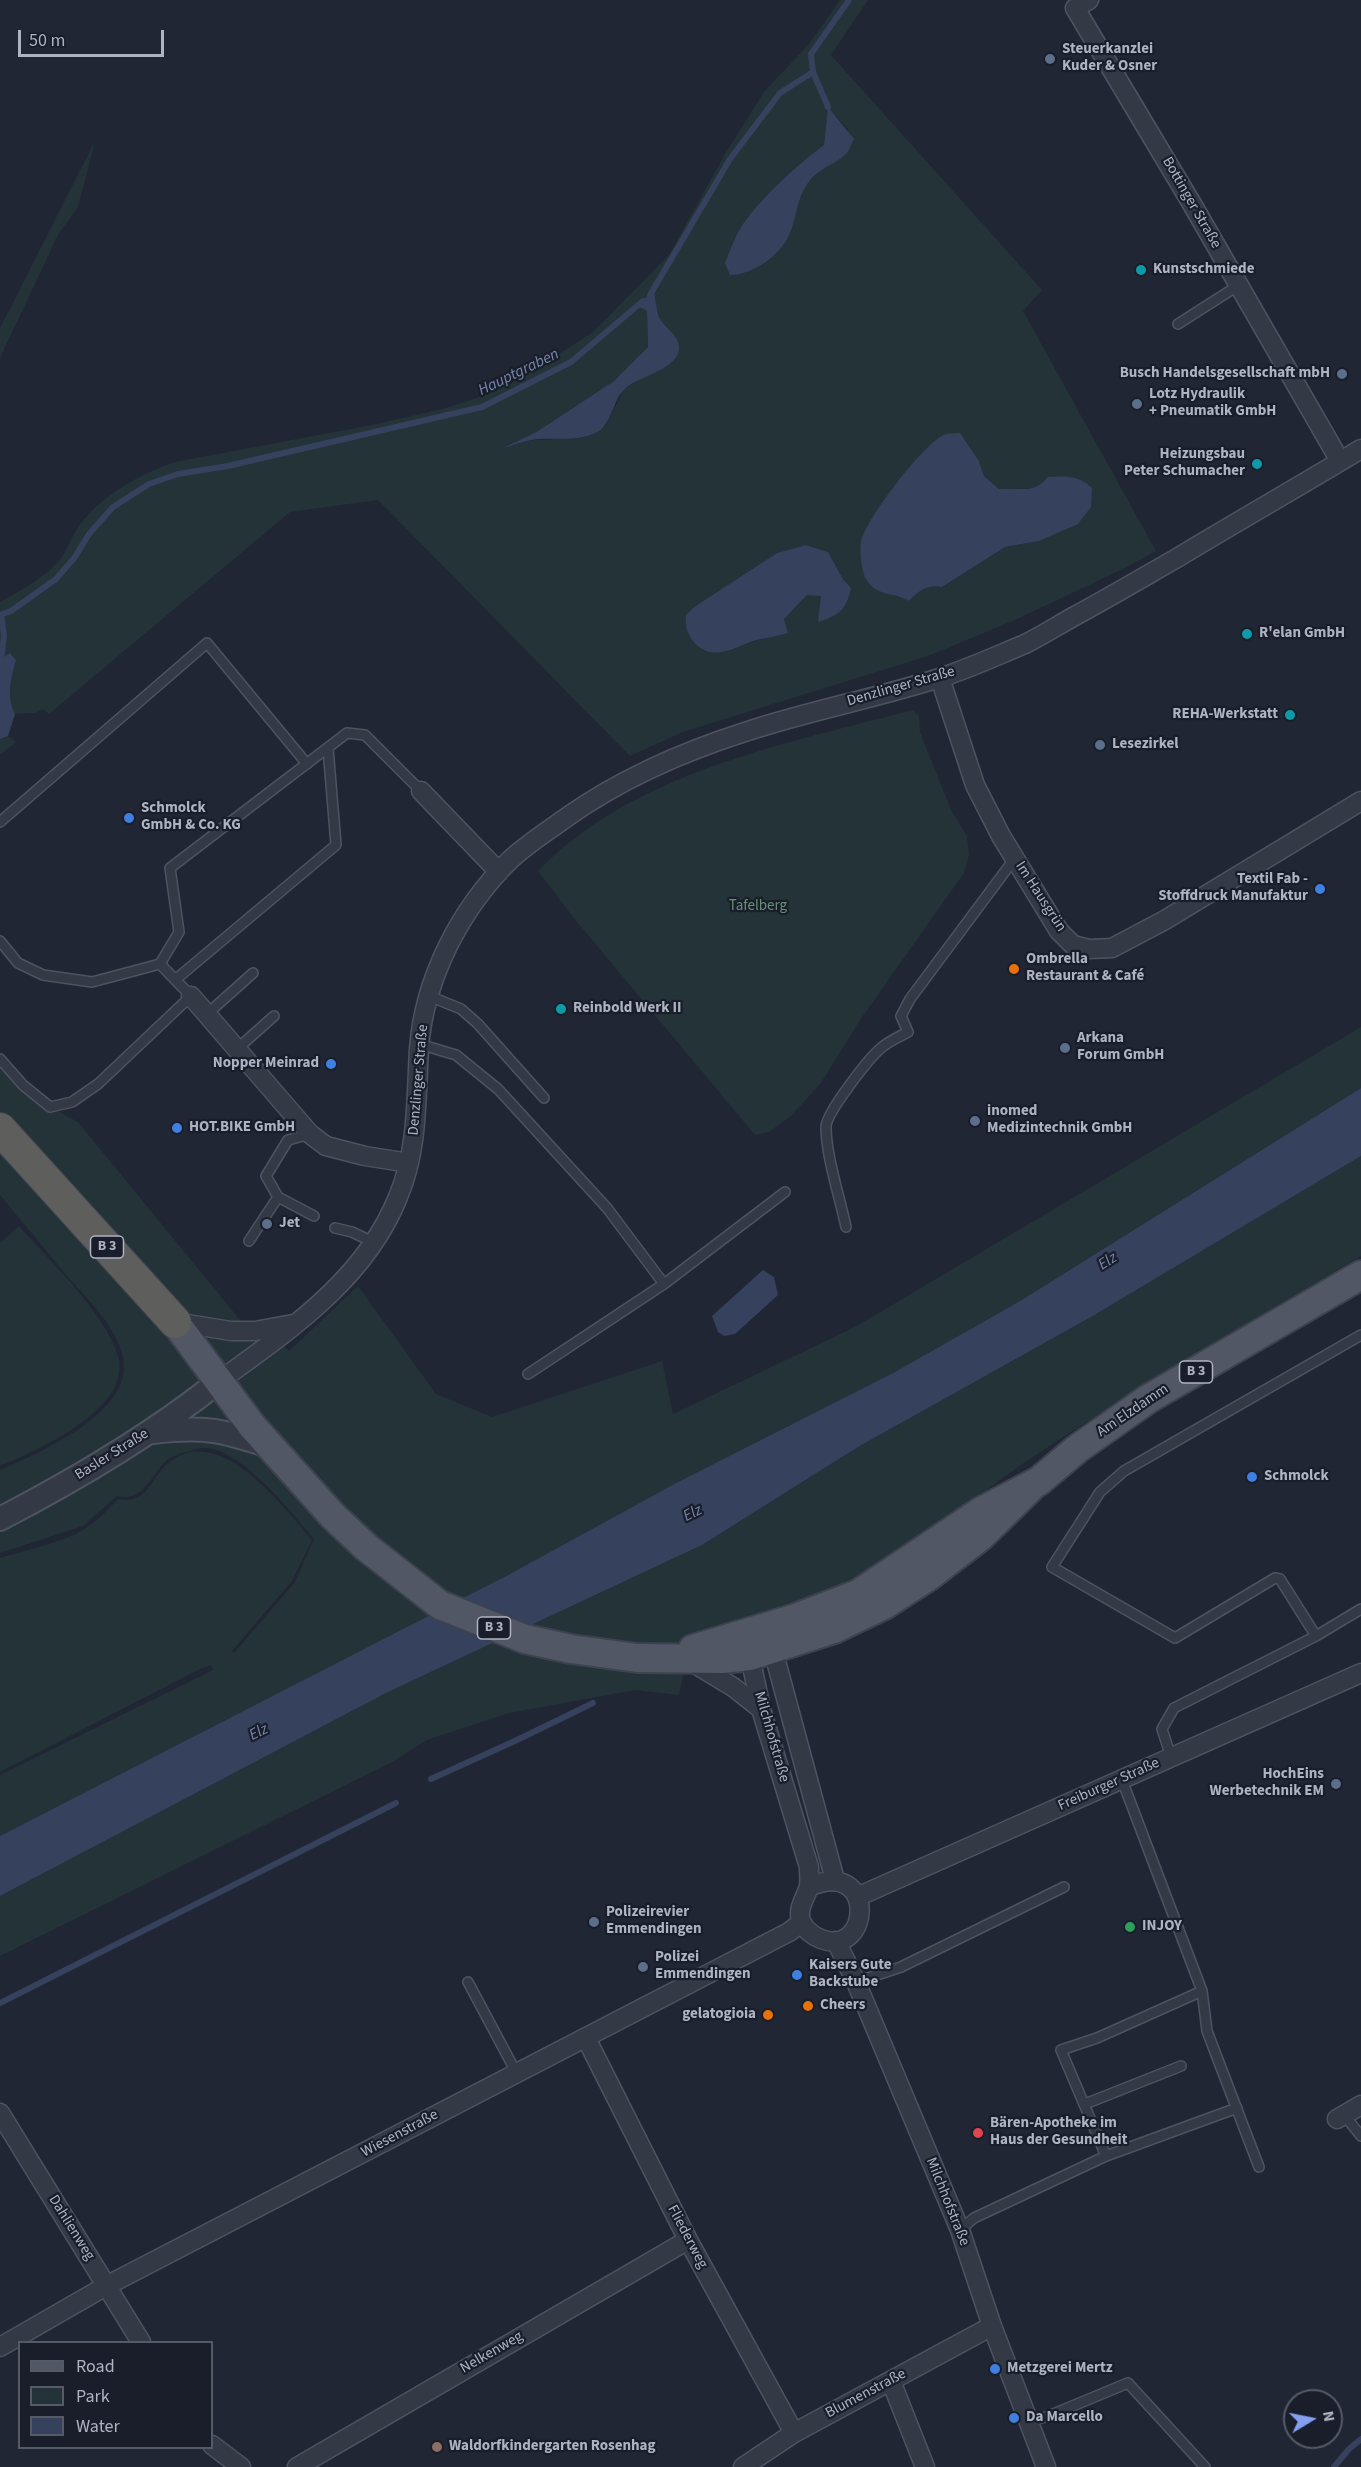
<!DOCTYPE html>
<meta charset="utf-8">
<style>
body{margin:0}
#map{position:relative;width:1361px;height:2467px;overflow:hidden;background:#212635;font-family:"Source Sans 3",sans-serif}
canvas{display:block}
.legend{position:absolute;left:18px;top:2341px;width:195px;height:108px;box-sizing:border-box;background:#191e2a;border:2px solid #555a67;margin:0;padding:8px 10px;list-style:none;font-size:18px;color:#aeb3c3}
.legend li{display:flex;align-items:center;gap:12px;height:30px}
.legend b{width:30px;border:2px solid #555a67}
.north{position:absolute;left:1283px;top:2389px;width:60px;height:60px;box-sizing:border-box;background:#191e2a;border:2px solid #555a67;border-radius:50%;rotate:80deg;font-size:16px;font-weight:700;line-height:24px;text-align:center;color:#aeb3c3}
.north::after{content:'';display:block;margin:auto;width:21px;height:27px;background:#849ef1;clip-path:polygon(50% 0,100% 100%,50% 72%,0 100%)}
.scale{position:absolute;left:18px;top:30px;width:146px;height:27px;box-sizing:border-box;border:3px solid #aeb3c3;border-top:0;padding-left:8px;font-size:18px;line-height:21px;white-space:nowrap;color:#aeb3c3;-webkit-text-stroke:4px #191e2a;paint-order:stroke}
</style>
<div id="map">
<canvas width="1361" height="2467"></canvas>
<ul class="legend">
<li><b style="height:8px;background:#525766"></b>Road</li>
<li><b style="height:16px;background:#233337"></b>Park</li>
<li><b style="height:16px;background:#36415d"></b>Water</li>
</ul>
<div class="north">N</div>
<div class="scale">50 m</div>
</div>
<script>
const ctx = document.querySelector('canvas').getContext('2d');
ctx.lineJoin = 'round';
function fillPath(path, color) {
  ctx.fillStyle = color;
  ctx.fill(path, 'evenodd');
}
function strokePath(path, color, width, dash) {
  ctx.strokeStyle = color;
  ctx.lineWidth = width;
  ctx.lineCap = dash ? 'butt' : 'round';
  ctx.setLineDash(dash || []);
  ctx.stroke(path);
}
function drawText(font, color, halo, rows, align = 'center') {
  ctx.font = font + ' "Source Sans 3",sans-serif';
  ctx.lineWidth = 4.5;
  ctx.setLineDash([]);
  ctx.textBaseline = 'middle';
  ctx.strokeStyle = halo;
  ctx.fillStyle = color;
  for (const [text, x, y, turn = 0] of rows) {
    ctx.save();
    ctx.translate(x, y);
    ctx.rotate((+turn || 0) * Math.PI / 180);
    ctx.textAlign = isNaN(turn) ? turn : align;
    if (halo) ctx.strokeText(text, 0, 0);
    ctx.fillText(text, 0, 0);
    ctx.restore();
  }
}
fillPath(new Path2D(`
 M840 0H868L831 55 1042 290 1023 311 1156 551 1125 568 1015 620 928 656 683 732 630 756 378 500 290 512 49 714 42 709 35 713 15 714C6 696 11 679 16 660H0V602C20 591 42 579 58 562 67 552 71 537 79 526 100 496 140 474 175 462L372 425 446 408 486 395 520 379 593 332 669 255 725 154 764 92 809 44ZM828 108 848 129 846 155C823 167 803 181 796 207 793 222 790 234 782 247L725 263C730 250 735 236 743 224 761 198 798 164 824 145ZM638 306 657 309 660 319 676 337 655 372 643 377 624 389 606 425 582 438 534 440 506 446 538 431 614 381 648 347 647 311ZM959 433 979 461 984 476 999 489C1016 487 1023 491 1041 486L1039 541 1005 547 942 587C926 585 920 590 909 601L903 597 894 596 896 485 926 449ZM806 545 828 552 843 579 851 588 821 595H807L784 619 788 633C777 636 766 638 755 641 744 644 729 653 719 652 696 652 686 637 686 615L694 607 777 553Z
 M95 141 78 207 58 235 0 358V328Z
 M913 710 919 716 920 732 927 750 952 812 967 836 969 855 964 873 860 1020 821 1083 791 1116 769 1132 755 1135 573 917 538 871C634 772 784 744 913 710Z
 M8 736 16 742 0 755V739Z
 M1361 1027V1088L1020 1301 893 1373 676 1483 508 1575 0 1836V1775L213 1670 211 1665 198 1670 0 1772V1558C23 1551 68 1541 86 1528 98 1520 108 1510 118 1499 147 1505 150 1480 166 1465 217 1418 282 1505 312 1540L292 1581 232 1651 234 1653 295 1582 314 1539C292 1513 240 1447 204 1448 198 1448 191 1451 186 1452 177 1454 168 1458 162 1465 149 1481 141 1502 117 1496L83 1526 0 1553V1470C38 1454 135 1411 123 1358 116 1325 88 1300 67 1276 45 1249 22 1222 0 1195V1059L50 1107 78 1122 245 1326H260L289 1351 358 1286 436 1394 492 1417 662 1361 673 1414 855 1327Z
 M1361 1156V1256C1245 1324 1129 1392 1018 1467 972 1499 930 1538 883 1567 830 1599 752 1622 692 1636L679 1695 635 1690 509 1713 427 1740 392 1762 0 1956V1896L388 1692 702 1545 858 1447 1091 1317Z
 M19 1226C50 1261 105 1313 118 1356 133 1408 37 1451 0 1466V1243Z`), '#233337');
fillPath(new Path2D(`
 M828 107 854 139C851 144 849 152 845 155 832 166 819 168 808 183 796 199 797 218 789 235 780 256 752 275 730 275L725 263C730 250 735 236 743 224 761 198 798 164 824 145Z
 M654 290C655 298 656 308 659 317 664 327 679 335 679 347 680 368 641 376 627 387 611 399 614 426 593 434 576 441 557 438 538 439 527 440 514 445 503 448L538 431 614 381 648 347 647 311 637 306Z
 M960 433 979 461 984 476 999 489C1020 487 1033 495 1048 477 1066 476 1079 475 1092 488L1091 507 1078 524 1039 541 1005 547 942 587C926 585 920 590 909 601 895 592 876 597 866 579 862 572 859 550 861 542 865 520 926 440 946 434 950 433 956 433 960 433Z
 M806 545 828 552 843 579 851 588C846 610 840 615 818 622L821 596 807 595 784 619 788 633C777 636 767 638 757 640 745 643 733 651 721 652 700 656 683 636 686 615L694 607 777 553Z
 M10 653 16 660C11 679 6 696 15 714L8 736 0 739V660Z
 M1361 1088V1156L1091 1317 858 1447 702 1545 388 1692 0 1896V1836L508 1575 676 1483 893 1373 1020 1301Z
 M763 1270 774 1277 778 1295 735 1334 724 1336 718 1332 712 1316Z`), '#36415d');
strokePath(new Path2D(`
 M813 72 828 107
 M650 295 730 159 780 93 813 72 811 54 849 0
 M0 615 11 611 56 579 75 557 89 534 113 507 149 484 178 474 228 466 482 407 571 362 643 301
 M1 615 4 636 1 660
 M431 1779 517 1740 593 1703
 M0 2003 396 1803
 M1334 2467 1349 2449 1361 2439`), '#36415d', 6);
const service = new Path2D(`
 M1178 324 1239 285
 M0 822 207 643 307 764
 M0 941 18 963 43 975 92 982 160 964
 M175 980 336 845 328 748
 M429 996 461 1009 478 1024 544 1098
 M206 1015 253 973
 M419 1044 456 1055 498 1089 607 1208 664 1284 528 1374
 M237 1049 274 1016
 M0 1059 23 1085 50 1107 72 1102 98 1084 191 996 160 964 179 932 170 868 347 733 365 735 421 791
 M278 1197 266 1176 288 1140 310 1134
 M846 1227C840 1198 826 1156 826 1127 826 1113 869 1058 881 1048 889 1041 899 1037 908 1032L901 1016 910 999 1015 858
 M335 1228 352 1232 375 1243
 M249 1241 278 1197 314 1216
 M664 1284 785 1192
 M1316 1636 1280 1579 1275 1578 1175 1638 1052 1567 1100 1492 1124 1471 1361 1335
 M1171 1757 1162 1729 1174 1708 1316 1636 1361 1609
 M468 1982 516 2072
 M856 1982 901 1967 1064 1887
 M1202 1991 1207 2031 1259 2167
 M1085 2104 1181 2066
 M1345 2116 1361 2136
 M1106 2156 1237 2108
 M960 2230 974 2218 1106 2156 1061 2050 1097 2038 1202 1991 1122 1780
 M1029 2421 1046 2417 1128 2383 1205 2467`);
const minor = new Path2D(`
 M1089 0 1075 8 1192 204 1340 461
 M940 678 975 785 1001 836 1059 931 1073 945 1089 949 1112 948 1165 920 1361 801
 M421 791 499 872
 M191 996 310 1134 326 1146 365 1156 409 1163
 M175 1322 231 1331H255L293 1324
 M218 1382C288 1331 365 1280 398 1197 418 1150 416 1100 419 1049 424 979 460 909 510 860 527 844 548 831 567 817 621 779 682 752 745 732 808 711 873 699 936 679 966 670 996 656 1025 644 1041 636 1057 626 1073 617 1108 598 1142 578 1177 558 1238 521 1300 486 1361 449
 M773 1650 835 1880
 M750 1656 761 1709 809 1867C809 1873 810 1880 809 1886 806 1898 797 1907 801 1921 804 1929 813 1936 821 1939 871 1959 878 1857 809 1887
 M690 1661 733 1687 761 1709
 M857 1897 1361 1673
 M836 1941 856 1982 960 2230 992 2326 1046 2467
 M586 2038 688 2240 794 2433
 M0 2113 141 2342
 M1337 2119 1361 2105
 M0 2347 106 2286 789 1932 801 1923
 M891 2381 925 2467
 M212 2445 241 2467
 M297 2467 688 2240
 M743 2467 794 2433 992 2326`);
const tertiary = new Path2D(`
 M153 1432C203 1426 222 1430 269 1446
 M0 1519C77 1479 150 1436 218 1382`);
const primary = new Path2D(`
 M175 1322 252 1426 333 1516 366 1547 440 1605 525 1639 571 1649 637 1658 722 1659 750 1656 834 1629 884 1605 929 1576 980 1537 1035 1483
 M693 1649 793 1619 858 1594 980 1512 1039 1481 1077 1449 1148 1399 1361 1275`);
const trunk = new Path2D(`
 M0 1129 175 1322`);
strokePath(service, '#4e5361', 12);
strokePath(minor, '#4e5361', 21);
strokePath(tertiary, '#4e5361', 26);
strokePath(primary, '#3d424f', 32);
strokePath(trunk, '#3e4350', 34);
strokePath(service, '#343946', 9);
strokePath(minor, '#343946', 18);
strokePath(tertiary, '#343946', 22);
strokePath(primary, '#525766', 28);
strokePath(trunk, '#5e5e5c', 32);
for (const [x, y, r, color] of [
 [1050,59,6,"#5c6f8a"],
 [1141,270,6,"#0f9aa8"],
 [1342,374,6,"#5c6f8a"],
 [1137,404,6,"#5c6f8a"],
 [1257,464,6,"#0f9aa8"],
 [1247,634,6,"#0f9aa8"],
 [1290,715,6,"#0f9aa8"],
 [1100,745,6,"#5c6f8a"],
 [129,818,6,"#3f7fe0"],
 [1320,889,6,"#3f7fe0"],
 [1014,969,6,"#e8710a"],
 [561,1009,6,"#0f9aa8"],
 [1065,1048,6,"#5c6f8a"],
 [331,1064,6,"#3f7fe0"],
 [975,1121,6,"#5c6f8a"],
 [177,1128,6,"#3f7fe0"],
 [267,1224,6,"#5c6f8a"],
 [1252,1477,6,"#3f7fe0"],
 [1336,1784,6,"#5c6f8a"],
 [594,1922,6,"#5c6f8a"],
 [1130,1927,6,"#2e9e5b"],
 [643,1967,6,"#5c6f8a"],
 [797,1975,6,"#3f7fe0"],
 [808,2006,6,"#e8710a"],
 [768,2015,6,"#e8710a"],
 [978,2133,6,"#e0444e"],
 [995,2369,6,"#3f7fe0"],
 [1014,2418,6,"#3f7fe0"],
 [437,2447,6,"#8d6e63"]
]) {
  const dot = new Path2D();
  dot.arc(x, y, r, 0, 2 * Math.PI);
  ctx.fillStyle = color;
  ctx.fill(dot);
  strokePath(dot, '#191e2a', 2);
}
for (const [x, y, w] of [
 [107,1247,33],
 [1196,1372,33],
 [494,1628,33]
]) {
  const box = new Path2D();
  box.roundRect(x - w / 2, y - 11, w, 22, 4.5);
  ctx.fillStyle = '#191e2a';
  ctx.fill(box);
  strokePath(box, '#aeb3c3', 1.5);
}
drawText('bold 14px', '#aeb3c3', null, [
 ["B 3",107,1247],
 ["B 3",1196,1372],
 ["B 3",494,1628]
]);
drawText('bold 15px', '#aeb3c3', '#191e2a', [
 ["Steuerkanzlei",1062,50],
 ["Kuder & Osner",1062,67],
 ["Kunstschmiede",1153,270],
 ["Busch Handelsgesellschaft mbH",1330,374,"right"],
 ["Lotz Hydraulik",1149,395],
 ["+ Pneumatik GmbH",1149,412],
 ["Heizungsbau",1245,455,"right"],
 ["Peter Schumacher",1245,472,"right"],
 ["R'elan GmbH",1259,634],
 ["REHA-Werkstatt",1278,715,"right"],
 ["Lesezirkel",1112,745],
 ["Schmolck",141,809],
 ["GmbH & Co. KG",141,826],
 ["Textil Fab -",1308,880,"right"],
 ["Stoffdruck Manufaktur",1308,897,"right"],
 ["Ombrella",1026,960],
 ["Restaurant & Café",1026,977],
 ["Reinbold Werk II",573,1009],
 ["Arkana",1077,1039],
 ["Forum GmbH",1077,1056],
 ["Nopper Meinrad",319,1064,"right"],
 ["inomed",987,1112],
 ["Medizintechnik GmbH",987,1129],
 ["HOT.BIKE GmbH",189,1128],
 ["Jet",279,1224],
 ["Schmolck",1264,1477],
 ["HochEins",1324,1775,"right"],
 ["Werbetechnik EM",1324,1792,"right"],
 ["Polizeirevier",606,1913],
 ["Emmendingen",606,1930],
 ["INJOY",1142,1927],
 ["Polizei",655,1958],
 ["Emmendingen",655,1975],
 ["Kaisers Gute",809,1966],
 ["Backstube",809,1983],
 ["Cheers",820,2006],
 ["gelatogioia",756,2015,"right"],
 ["Bären-Apotheke im",990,2124],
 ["Haus der Gesundheit",990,2141],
 ["Metzgerei Mertz",1007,2369],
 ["Da Marcello",1026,2418],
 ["Waldorfkindergarten Rosenhag",449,2447]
], 'left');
drawText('15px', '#aeb3c3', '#191e2a', [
 ["Bottinger Straße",1191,203,60],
 ["Denzlinger Straße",901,687,-16],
 ["Im Hausgrün",1040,897,57],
 ["Denzlinger Straße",419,1080,-85],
 ["Am Elzdamm",1133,1411,-34],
 ["Basler Straße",112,1455,-32],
 ["Milchhofstraße",771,1737,74],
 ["Freiburger Straße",1109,1785,-24],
 ["Wiesenstraße",400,2134,-28],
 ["Milchhofstraße",947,2202,68],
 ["Dahlienweg",71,2228,58],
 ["Fliederweg",687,2237,62],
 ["Nelkenweg",492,2353,-30],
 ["Blumenstraße",866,2394,-28]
]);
drawText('15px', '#679177', '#191e2a', [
 ["Tafelberg",758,907]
]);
drawText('italic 16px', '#7786aa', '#191e2a', [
 ["Hauptgraben",519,373,-26],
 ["Elz",1108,1262,-32],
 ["Elz",693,1514,-27],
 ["Elz",259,1733,-27]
]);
</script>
